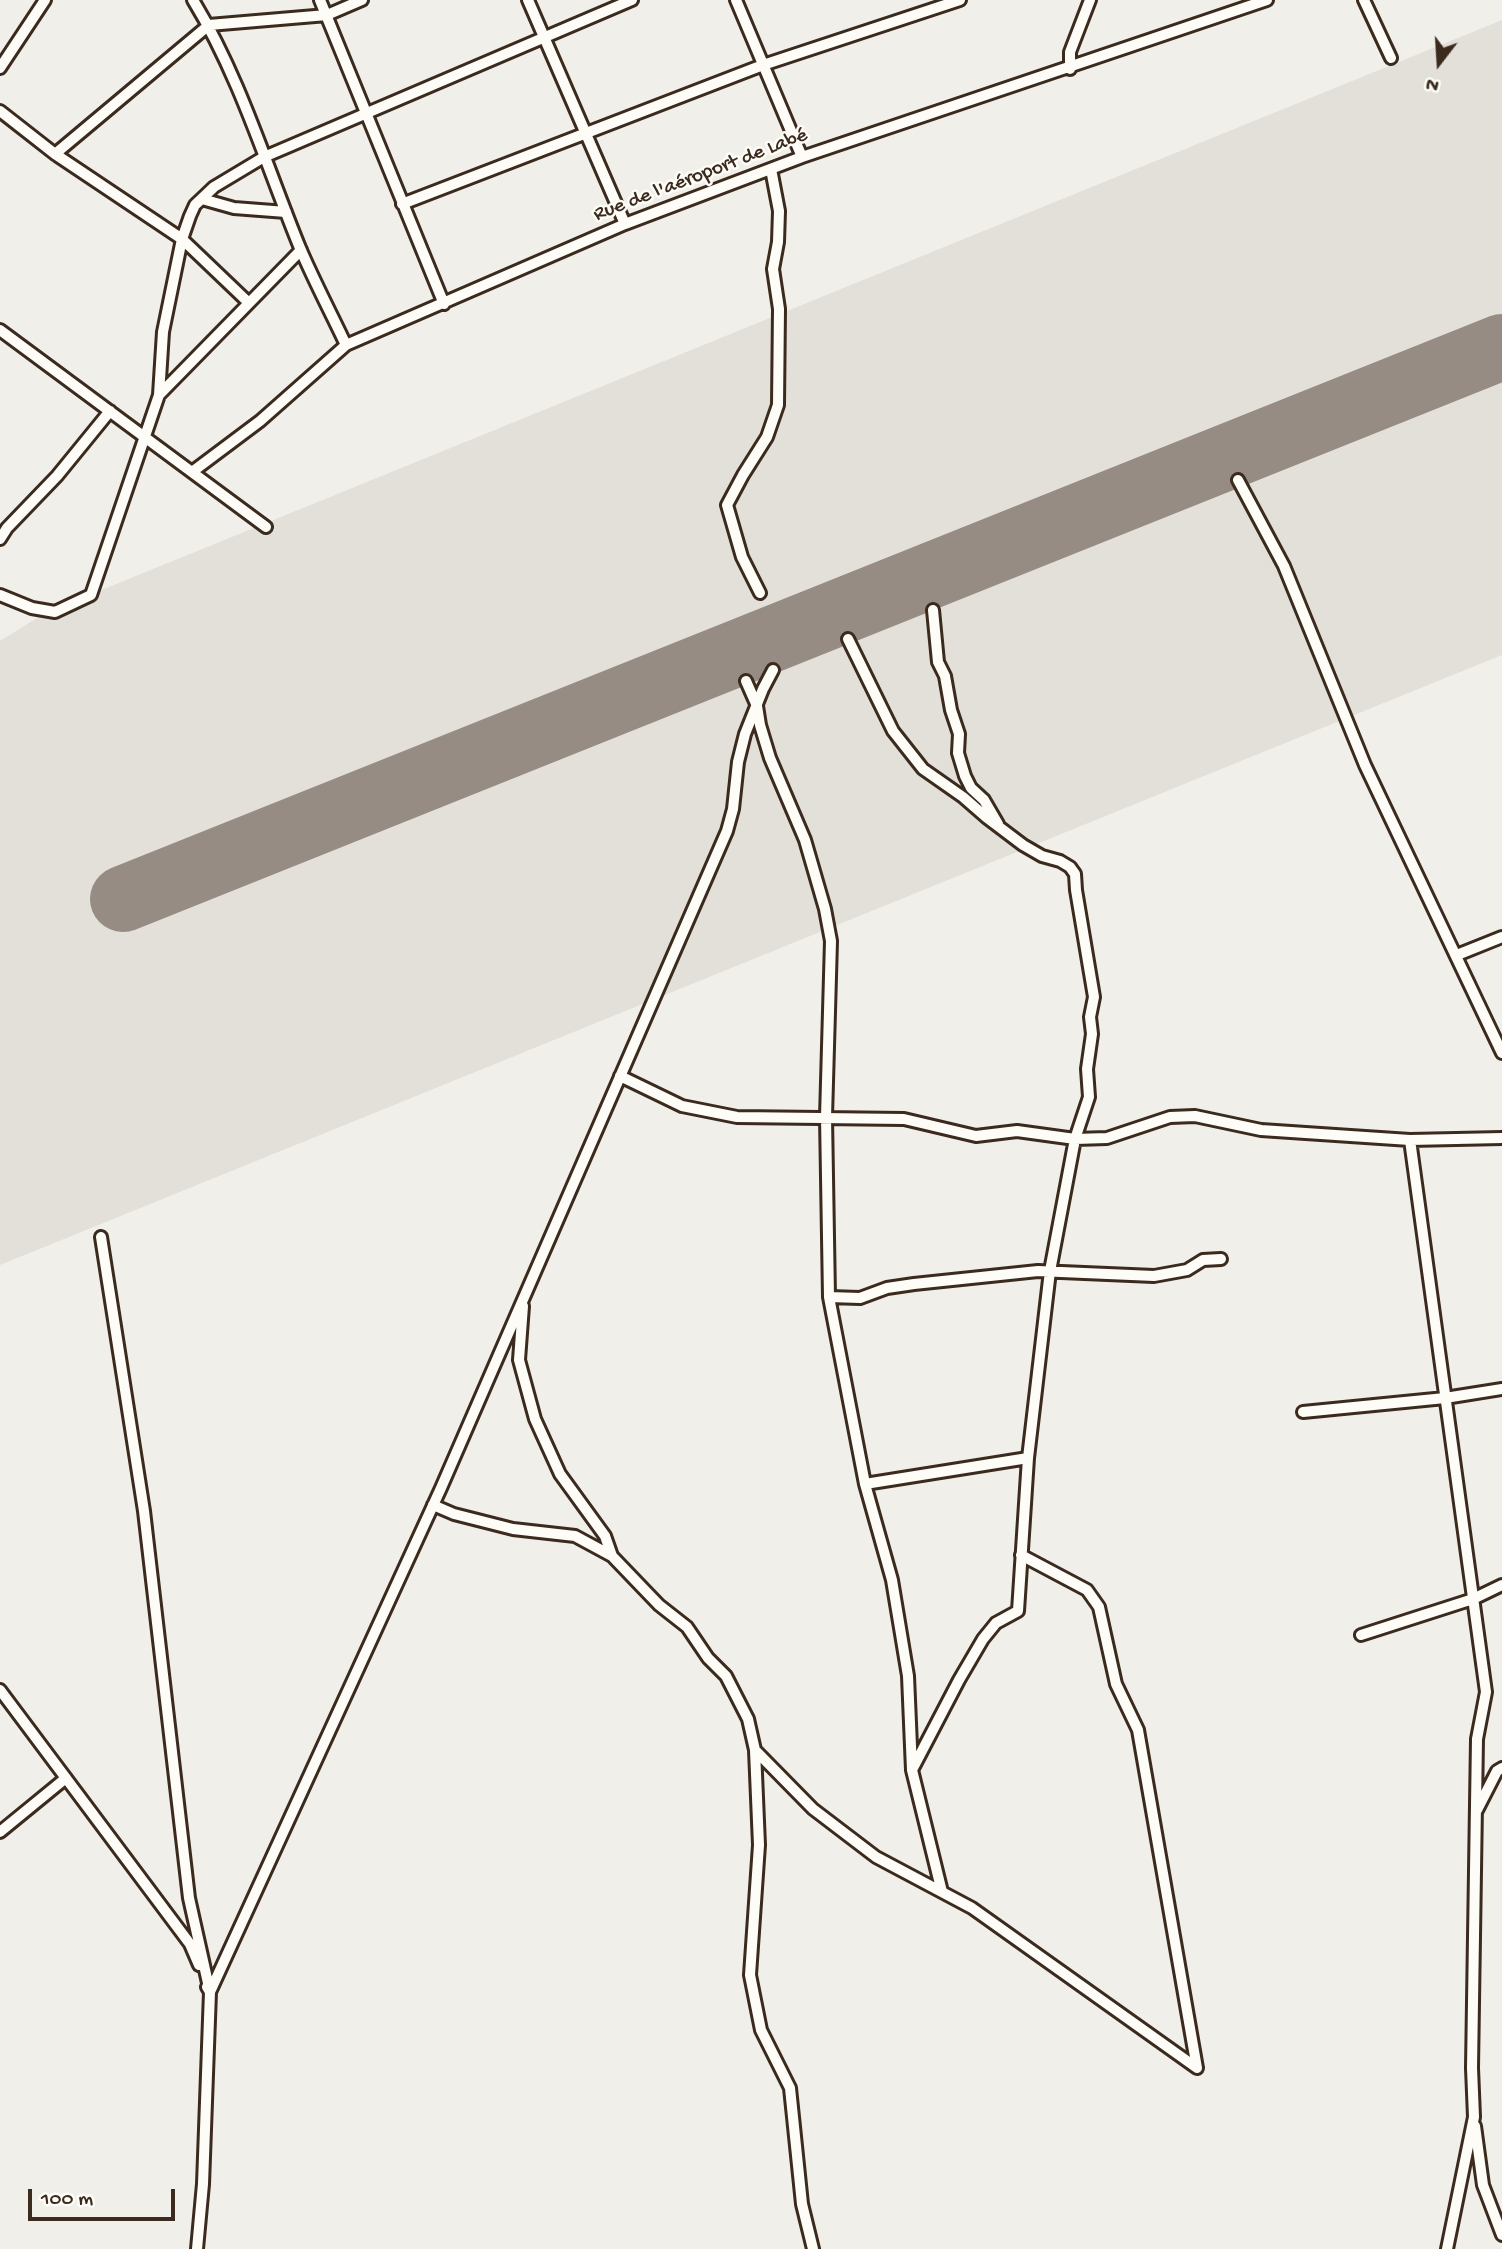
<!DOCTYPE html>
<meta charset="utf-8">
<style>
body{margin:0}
#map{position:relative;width:1502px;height:2249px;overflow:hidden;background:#f1efea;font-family:"Gochi Hand",sans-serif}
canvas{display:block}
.north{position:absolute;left:1404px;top:28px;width:70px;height:70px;-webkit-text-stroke:5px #fdfcf7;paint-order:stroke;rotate:197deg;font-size:19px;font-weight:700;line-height:28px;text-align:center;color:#3b2a1e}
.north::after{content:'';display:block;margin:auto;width:24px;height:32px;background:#3b2a1e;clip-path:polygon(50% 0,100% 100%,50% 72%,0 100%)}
.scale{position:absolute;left:28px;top:2189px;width:147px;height:32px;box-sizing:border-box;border:4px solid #3b2a1e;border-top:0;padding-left:9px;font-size:21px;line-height:24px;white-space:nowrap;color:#3b2a1e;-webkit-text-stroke:5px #fdfcf7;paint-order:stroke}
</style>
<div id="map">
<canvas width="1502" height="2249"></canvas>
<div class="north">N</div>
<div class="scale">100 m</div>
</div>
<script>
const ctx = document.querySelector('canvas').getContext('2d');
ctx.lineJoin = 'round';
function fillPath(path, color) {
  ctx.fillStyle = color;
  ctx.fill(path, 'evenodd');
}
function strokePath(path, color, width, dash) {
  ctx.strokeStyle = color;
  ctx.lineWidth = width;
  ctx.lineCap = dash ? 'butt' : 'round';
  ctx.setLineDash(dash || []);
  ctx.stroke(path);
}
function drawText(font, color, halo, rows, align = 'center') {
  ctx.font = font + ' "Gochi Hand",sans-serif';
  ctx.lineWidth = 5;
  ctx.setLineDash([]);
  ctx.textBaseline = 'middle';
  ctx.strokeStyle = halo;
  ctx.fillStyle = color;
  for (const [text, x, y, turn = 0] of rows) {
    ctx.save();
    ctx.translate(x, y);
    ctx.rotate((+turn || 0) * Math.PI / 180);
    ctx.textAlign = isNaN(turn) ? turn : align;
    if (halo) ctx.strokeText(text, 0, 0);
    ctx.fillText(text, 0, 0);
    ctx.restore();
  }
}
fillPath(new Path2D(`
 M1502 20V655L0 1265V641L45 613Z`), '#e3e0da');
strokePath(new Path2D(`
 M123 899 1502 347`), '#968c84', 66);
const minor = new Path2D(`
 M193 0C240 77 266 165 300 248 314 281 331 313 346 345
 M320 0 444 304
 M528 0 625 224
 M736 0 802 157
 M1364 0 1391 58
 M0 68 45 0
 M1070 69V52L1090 0
 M0 111 55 154 182 239 249 303
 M55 154 209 25 327 15 362 0
 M202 199 234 208 286 212
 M402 204 763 65 960 0
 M0 330 266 527
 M159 395 163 332 182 239 190 216 195 205 214 187 264 157 632 0
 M192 472 260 421 346 345 625 224 802 157 1267 0
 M1238 480 1284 566 1365 765 1502 1053
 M0 539 7 528 57 476 110 411
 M760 593 742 557 727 505 743 475 767 437 778 405 779 309 773 269 778 242 779 211 771 169
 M0 595 32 608 55 612 91 595 159 395 301 250
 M933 610 938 662 945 676 951 710 959 734 958 753 965 776 971 788 984 800 998 824
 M848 639 893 731 923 769 963 797 986 817 1023 845 1042 856 1060 861 1070 867 1075 874 1076 890 1094 997 1090 1017 1092 1034 1087 1069 1089 1097 1075 1139 1050 1271 1028 1458 1018 1611 996 1623 983 1639 959 1680 912 1770
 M746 681 757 706 760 725 770 758 805 840 825 909 831 941 826 1117 829 1297 865 1484 892 1580 908 1676 912 1770 942 1892
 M1457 955 1502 937
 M620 1076 682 1106 737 1117 904 1119 976 1136 1017 1131 1075 1139 1107 1138 1170 1117 1195 1116 1261 1130 1410 1140 1502 1138
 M1410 1140 1486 1692 1477 1739 1472 2068 1474 2117 1447 2249
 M101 1237 144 1511 189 1898 210 1992
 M829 1297 860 1298 887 1288 914 1284 1038 1271 1154 1276 1187 1270 1203 1260 1221 1259
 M523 1306 519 1360 535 1419 560 1474 605 1536 612 1556 659 1605 687 1627 708 1658 726 1676 748 1719 755 1750 813 1809 876 1857 972 1908 1197 2068
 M1303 1412 1445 1398 1502 1389
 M865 1484 1028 1458
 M433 1505 454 1514 513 1529 575 1536 612 1556
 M1021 1555 1087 1590 1099 1607 1116 1684 1138 1730 1197 2068
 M1361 1635 1473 1599 1502 1585
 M0 1690 190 1944 199 1965
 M755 1750 759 1845 750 1975 761 2030 790 2088 802 2204 813 2249
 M1477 1810 1497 1771 1502 1768
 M0 1832 66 1778
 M210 1992 441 1488 727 831 733 809 738 762 745 734 763 689 773 670
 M1475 2126 1483 2185 1502 2235
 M197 2249 203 2184 210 1992 207 1987`);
strokePath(minor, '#3b2a1e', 16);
strokePath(minor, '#fdfcf7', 10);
drawText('21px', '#3b2a1e', '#fdfcf7', [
 ["Rue de l'aéroport de Labé",701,176,-21]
]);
</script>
